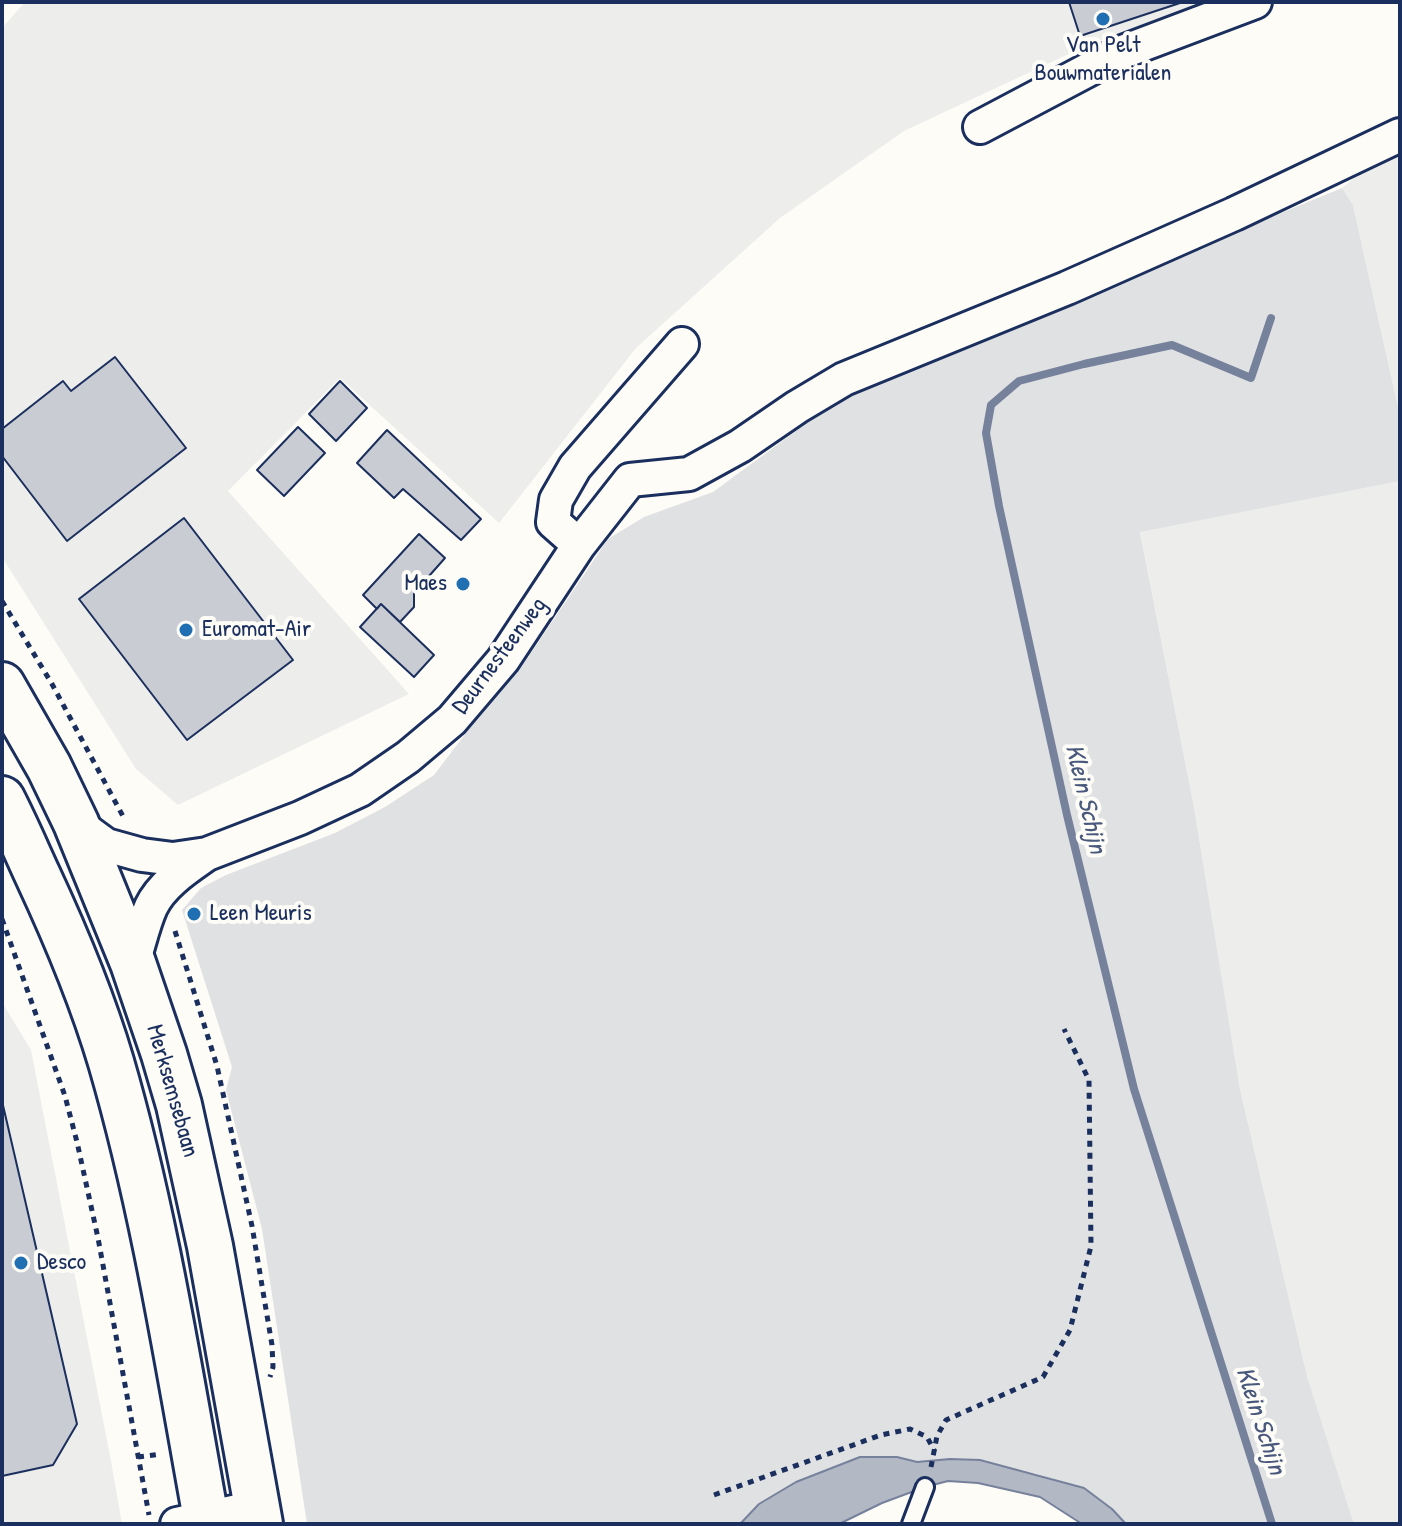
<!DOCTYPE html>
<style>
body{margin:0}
#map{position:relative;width:1402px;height:1526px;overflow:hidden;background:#fdfcf7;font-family:"Patrick Hand",sans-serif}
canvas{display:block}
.frame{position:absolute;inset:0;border:4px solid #1b2f5e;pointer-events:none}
</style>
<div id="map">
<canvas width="1402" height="1526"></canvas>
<div class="frame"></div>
</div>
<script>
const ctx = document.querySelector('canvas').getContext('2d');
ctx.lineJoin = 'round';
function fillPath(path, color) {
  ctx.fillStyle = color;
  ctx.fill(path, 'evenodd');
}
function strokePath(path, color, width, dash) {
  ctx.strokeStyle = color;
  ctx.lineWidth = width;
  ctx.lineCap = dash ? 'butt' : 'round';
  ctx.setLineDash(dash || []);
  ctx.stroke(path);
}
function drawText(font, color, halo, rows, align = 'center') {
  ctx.font = font + ' "Patrick Hand",sans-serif';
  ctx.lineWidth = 8;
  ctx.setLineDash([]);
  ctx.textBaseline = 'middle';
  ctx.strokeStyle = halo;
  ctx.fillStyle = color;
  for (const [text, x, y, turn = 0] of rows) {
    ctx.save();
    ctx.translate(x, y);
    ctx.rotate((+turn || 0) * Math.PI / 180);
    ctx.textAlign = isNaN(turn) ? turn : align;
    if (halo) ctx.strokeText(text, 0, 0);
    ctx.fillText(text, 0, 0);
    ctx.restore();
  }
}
fillPath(new Path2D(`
 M25 2H1217L1088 45 904 131 780 218 636 348 499 523 340 378 228 491 409 694 178 805 136 769 2 557V28Z
 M1400 140V416L1353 205 1342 188Z
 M1400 481V1524H1354L1307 1376 1240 1089 1194 807 1140 531Z
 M2 1002 31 1050 111 1461 122 1524H2Z`), '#edeeec');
fillPath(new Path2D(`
 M1342 188 1353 205 1400 416V481L1140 532 1194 807 1240 1089 1307 1376 1354 1524H1126L1112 1509 1084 1488 1037 1474 1010 1468 950 1459 917 1462 897 1457H861L796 1482 759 1504 740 1524H307L262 1229 226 1090 232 1067 182 910 201 888 226 875 335 833 385 807 434 775 466 733 518 672 608 539 644 517 713 492 830 406 962 344Z`), '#e0e1e3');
const water = new Path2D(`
 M860 1457H897L917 1462 950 1459 980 1460 1084 1488 1112 1509 1126 1524H1082L1040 1497 978 1483 948 1481 925 1487 882 1503 839 1524H740L759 1504 796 1482Z`);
fillPath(water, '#b3b8c5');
strokePath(water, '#76819c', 2);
strokePath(new Path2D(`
 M1271 318 1251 378 1172 345 1084 364 1019 381 991 405 986 433 999 506 1067 815 1134 1089 1272 1524`), '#76819c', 8);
const building = new Path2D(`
 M1069 2H1183L1080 36Z
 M115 357 186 448 67 541 2 456V429L63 381 71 391Z
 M340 381 367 408 336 441 309 414Z
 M298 427 325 453 284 496 257 470Z
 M387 430 481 519 461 540 403 489 394 498 357 463Z
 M184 518 293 660 187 740 79 599Z
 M419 534 445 558 414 593V607L400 622 381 604 377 609 363 595Z
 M381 604 434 655 414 677 360 627Z
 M2 1101 77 1424 53 1465 2 1476Z`);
fillPath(building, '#c9ccd3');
strokePath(building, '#1b2f5e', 2);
const service = new Path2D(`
 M911 1524 925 1487`);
const minor = new Path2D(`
 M980 127 1120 53 1255 2
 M579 545 553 522 556 500 575 467 682 344
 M76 823 106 845 142 855 173 859 207 854 300 818 360 790 408 757 452 720 503 660 579 545 630 480 689 474 740 446 797 407 844 379 1067 288 1234 214 1400 135
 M133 963C139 945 143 925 151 907 162 884 187 868 207 854
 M177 1524 257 1507`);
const primary = new Path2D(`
 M2 685 49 767 76 823 133 963 164 1054 179 1105 210 1246 260 1524
 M2 799C15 824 26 850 38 876 66 936 92 998 111 1062 155 1213 179 1370 207 1524`);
strokePath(service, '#1b2f5e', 22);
strokePath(minor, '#1b2f5e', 38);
strokePath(primary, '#1b2f5e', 50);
strokePath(new Path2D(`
 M2 601 52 684 125 820
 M2 919 65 1096 77 1142 98 1238 149 1515
 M175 931 217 1066 252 1226 272 1345 273 1367 270 1377
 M138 1457 161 1454
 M931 1467 937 1436 946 1420 1043 1377 1070 1330 1091 1246 1089 1080 1064 1029
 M714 1495 881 1435 910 1429 927 1437 935 1452`), '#1b2f5e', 5, [6, 6]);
strokePath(service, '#fdfcf7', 16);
strokePath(minor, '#fdfcf7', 32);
strokePath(primary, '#fdfcf7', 44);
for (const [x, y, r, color] of [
 [1103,19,8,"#1f6fb2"],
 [463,584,8,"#1f6fb2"],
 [186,630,8,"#1f6fb2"],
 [194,914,8,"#1f6fb2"],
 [21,1263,8,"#1f6fb2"]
]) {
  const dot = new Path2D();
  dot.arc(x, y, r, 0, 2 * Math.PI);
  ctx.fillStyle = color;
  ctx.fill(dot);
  strokePath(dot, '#fdfcf7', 3);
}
drawText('24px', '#1b2f5e', '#fdfcf7', [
 ["Van Pelt",1103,46,"center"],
 ["Bouwmaterialen",1103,74,"center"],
 ["Maes",447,584,"right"],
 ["Euromat-Air",202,630],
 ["Leen Meuris",210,914],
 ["Desco",37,1263]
], 'left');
drawText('24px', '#1b2f5e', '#fdfcf7', [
 ["Deurnesteenweg",500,656,-53],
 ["Merksemsebaan",172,1091,74]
]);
drawText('italic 26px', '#49587d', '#fdfcf7', [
 ["Klein Schijn",1085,799,77],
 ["Klein Schijn",1260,1421,72]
]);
</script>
